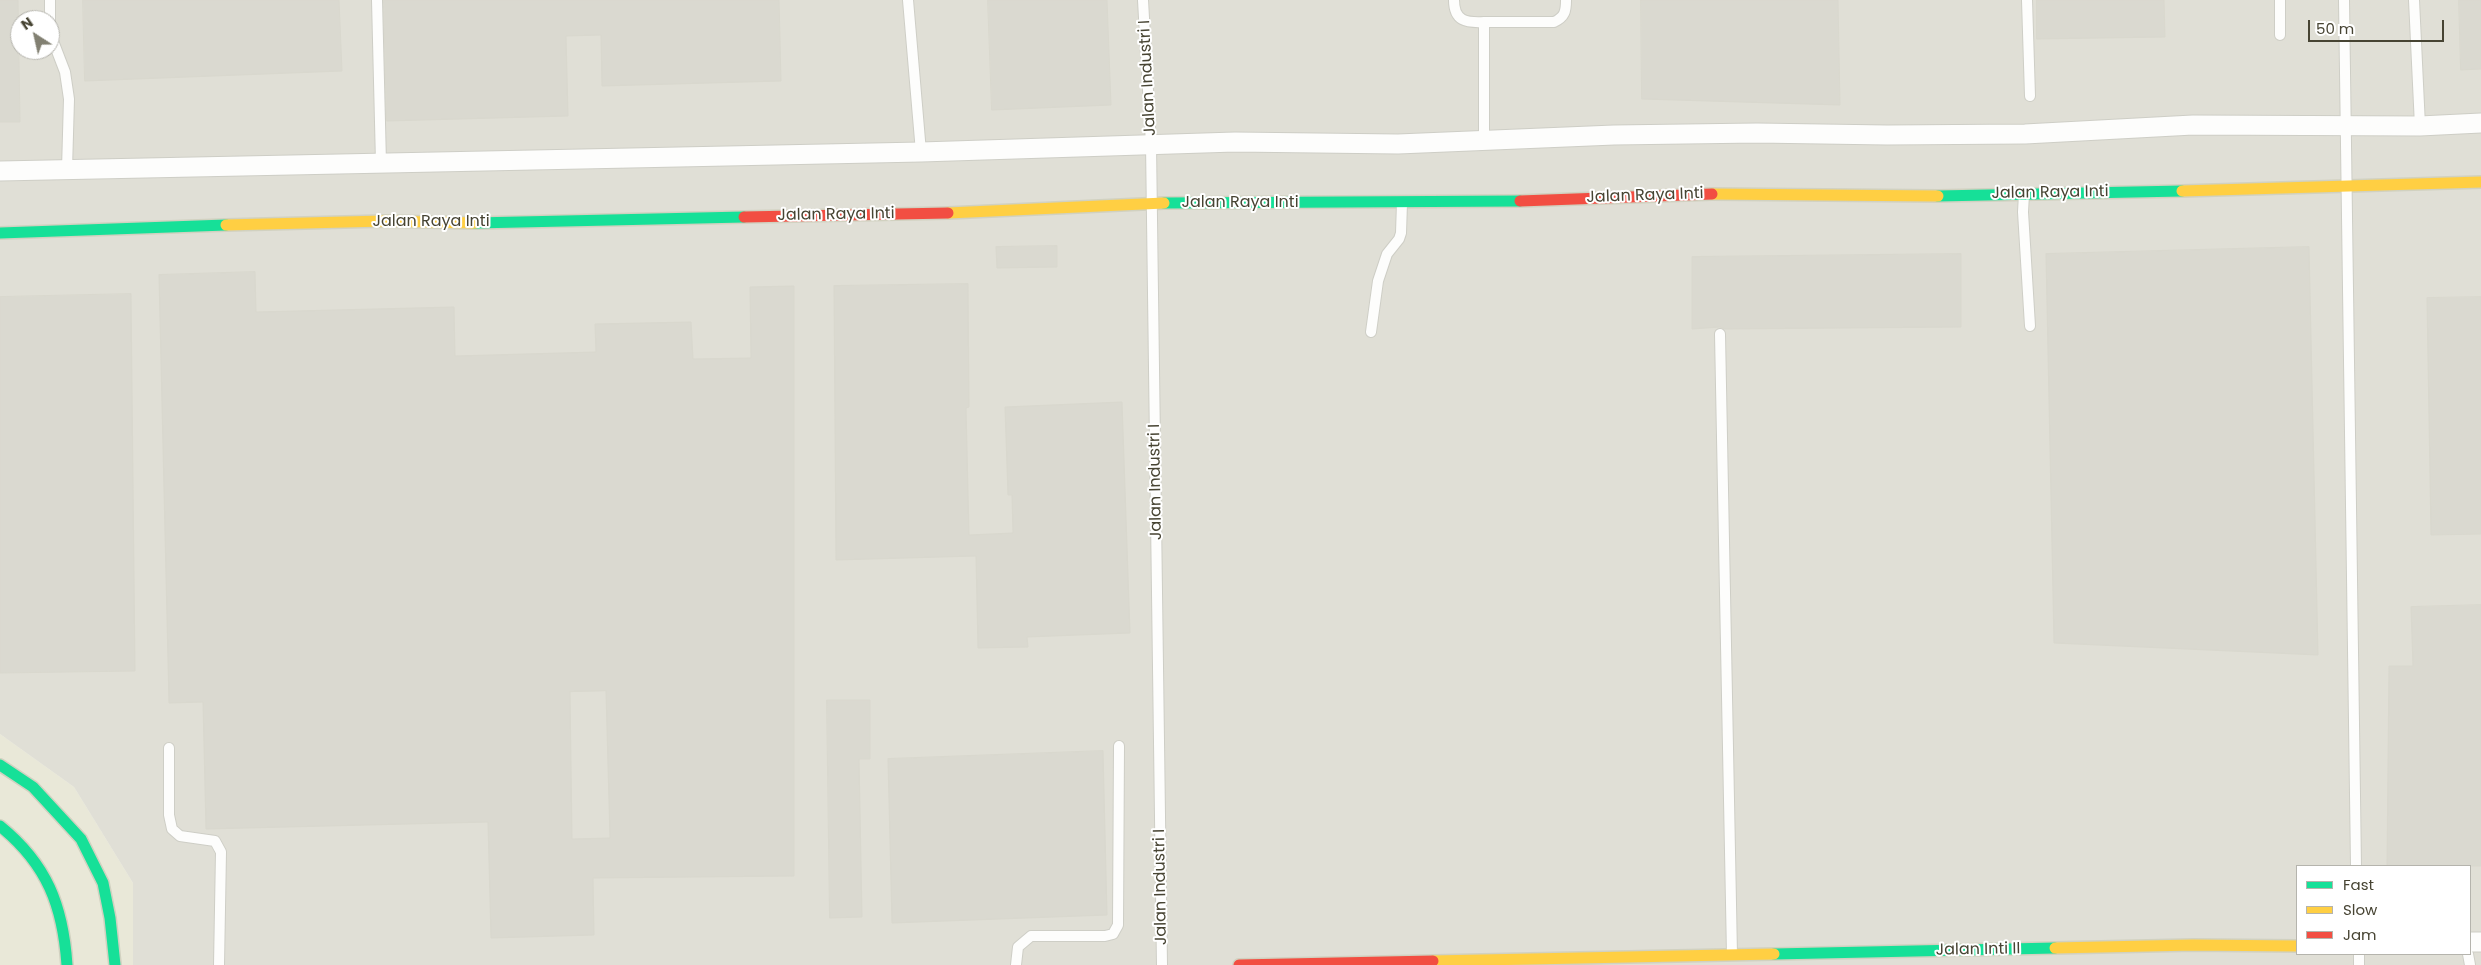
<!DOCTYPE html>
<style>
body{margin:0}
#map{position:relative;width:2481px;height:965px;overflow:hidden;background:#f0f0e8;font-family:Poppins,sans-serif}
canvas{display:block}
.legend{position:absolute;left:2296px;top:865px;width:175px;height:90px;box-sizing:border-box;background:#fff;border:1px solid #b5b4ad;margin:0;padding:6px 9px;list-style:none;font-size:15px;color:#474433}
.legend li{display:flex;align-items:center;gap:10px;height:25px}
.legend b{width:25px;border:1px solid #b5b4ad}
.north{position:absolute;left:10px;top:10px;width:50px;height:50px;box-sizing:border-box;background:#fff;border:1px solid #b5b4ad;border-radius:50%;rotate:325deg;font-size:14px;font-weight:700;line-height:20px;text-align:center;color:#474433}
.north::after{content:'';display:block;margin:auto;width:18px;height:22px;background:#828072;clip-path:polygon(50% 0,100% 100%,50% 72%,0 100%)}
.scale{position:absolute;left:2308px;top:20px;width:136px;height:22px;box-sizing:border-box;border:2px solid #474433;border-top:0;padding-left:6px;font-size:15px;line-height:18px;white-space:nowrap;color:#474433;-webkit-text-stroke:4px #fff;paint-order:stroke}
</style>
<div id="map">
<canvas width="2481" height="965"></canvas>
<ul class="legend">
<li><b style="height:6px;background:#16e098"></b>Fast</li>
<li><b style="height:6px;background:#ffcf43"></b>Slow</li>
<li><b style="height:6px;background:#f24e42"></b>Jam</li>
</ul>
<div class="north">N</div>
<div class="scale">50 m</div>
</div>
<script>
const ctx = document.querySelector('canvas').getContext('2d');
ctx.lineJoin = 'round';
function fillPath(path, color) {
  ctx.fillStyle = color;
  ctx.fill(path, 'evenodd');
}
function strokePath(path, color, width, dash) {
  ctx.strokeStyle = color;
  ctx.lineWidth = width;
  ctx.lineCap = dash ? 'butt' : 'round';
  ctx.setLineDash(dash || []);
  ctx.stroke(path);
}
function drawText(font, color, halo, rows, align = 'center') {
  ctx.font = font + ' Poppins,sans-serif';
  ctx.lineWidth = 4;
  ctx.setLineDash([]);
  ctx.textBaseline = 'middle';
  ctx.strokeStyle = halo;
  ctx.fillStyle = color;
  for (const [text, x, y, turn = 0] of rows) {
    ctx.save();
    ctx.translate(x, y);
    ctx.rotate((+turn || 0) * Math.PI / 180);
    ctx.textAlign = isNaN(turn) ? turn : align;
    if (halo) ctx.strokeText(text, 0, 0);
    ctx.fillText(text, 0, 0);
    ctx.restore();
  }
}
fillPath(new Path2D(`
 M0 734 74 787 133 883V965H0Z`), '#e9e8d8');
fillPath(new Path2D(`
 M0 0H2481V965H133V883L74 787 0 734ZM20 20H50V50H20ZM2297 866H2470V954H2297Z`), '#e0dfd6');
const building = new Path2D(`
 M0 0H18L20 122H0Z
 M83 0H339L342 71 85 81Z
 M384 0H779L781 81 602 86 601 35 566 36 568 116 387 121Z
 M988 0H1107L1111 105 992 110Z
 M1641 0H1838L1840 105 1642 99Z
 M2037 0H2164L2165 37 2037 39Z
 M2459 0H2481V69L2461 70Z
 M1057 246V267L997 268 996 247Z
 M2309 247 2318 655 2054 643 2046 254Z
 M1961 254V327L1725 329 1720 327 1692 329V257Z
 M255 272 256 312 454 307 455 356 596 352 595 324 691 322 693 359 751 358 750 287 794 286V876L593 878 594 935 491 938 488 822 206 829 203 702 169 703 159 275ZM606 691 610 838 572 839 570 692Z
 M968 284 969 407 966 408 969 535 1013 533 1012 495H1008L1005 407 1122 402 1130 633 1027 637 1028 647 978 648 976 556 836 560 834 286Z
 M131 294 135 671 0 673V297Z
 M2481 297V534L2431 535 2427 298Z
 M2481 605V866H2387L2389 666H2413L2411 607Z
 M827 700H870V759H859L862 917 830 918Z
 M1103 751 1107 915 892 923 888 759Z`);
fillPath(building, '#dad9d0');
strokePath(building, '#d9d8ce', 1);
const lane = new Path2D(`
 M50 0V33L65 72 69 99 67 169
 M377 0 381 163
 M908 0 921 152
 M1143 0 1151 144 1162 965
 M1454 0C1454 21 1466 23 1484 22
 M2027 0 2030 96
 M2344 0 2356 866
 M2414 0 2420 126
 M2280 35V0
 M1484 142V22H1554C1565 17 1566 11 1566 0
 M2024 194 2023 212 2030 326
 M1371 332 1378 281 1387 254 1399 239 1401 233 1402 203
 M1720 334 1732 955
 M169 748V815L172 829 180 836 215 841 221 852 219 965
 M2359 954V965
 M2468 954 2470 965
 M1016 965 1018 947 1031 936H1105L1113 934 1118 925 1119 746`);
const street = new Path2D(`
 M0 171 921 152 1235 142 1398 144 1614 135 1757 133 1887 135 2025 134 2193 125 2420 126 2481 123
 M2470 942H2481`);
const fast = new Path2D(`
 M1938 196 2182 191
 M1164 203 1520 201
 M475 223 744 217
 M0 233 226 225
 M0 765 33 787 81 839 103 883 110 918 115 965
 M0 826C47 864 63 906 67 965
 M1774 954 2055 948`);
const slow = new Path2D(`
 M2182 191 2481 182
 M1712 194 1938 196
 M948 213 1164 203
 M226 225 384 221 475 223
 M2055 948 2193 945 2297 946
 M1433 961 1774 954`);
const jam = new Path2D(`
 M1520 201 1712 194
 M744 217 948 213
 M1239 965 1433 961`);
strokePath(lane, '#cecec6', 12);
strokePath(street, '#cecec6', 21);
strokePath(fast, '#d1d1c0', 14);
strokePath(slow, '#d1d1c0', 14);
strokePath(jam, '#d1d1c0', 14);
strokePath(lane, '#fdfdfc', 10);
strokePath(street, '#fdfdfc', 19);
strokePath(fast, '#16e098', 11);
strokePath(slow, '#ffcf43', 11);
strokePath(jam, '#f24e42', 11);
drawText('16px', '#474433', '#fff', [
 ["Jalan Industri I",1148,78,-93],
 ["Jalan Raya Inti",2050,193,-1],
 ["Jalan Raya Inti",1645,196,-2],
 ["Jalan Raya Inti",1240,203],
 ["Jalan Raya Inti",836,215,-1],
 ["Jalan Raya Inti",431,222],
 ["Jalan Industri I",1156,482,-91],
 ["Jalan Industri I",1161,887,-91],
 ["Jalan Inti II",1978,950,-1]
]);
</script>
